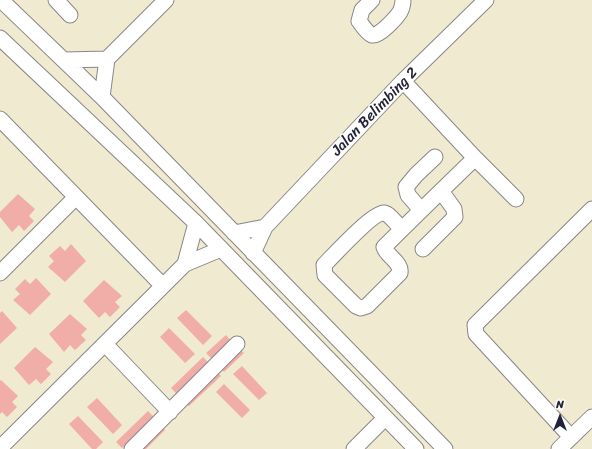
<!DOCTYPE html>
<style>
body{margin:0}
#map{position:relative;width:592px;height:449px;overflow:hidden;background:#f0ead1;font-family:Sriracha,sans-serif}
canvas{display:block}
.north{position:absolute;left:540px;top:397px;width:40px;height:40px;-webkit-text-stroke:3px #fdfcf7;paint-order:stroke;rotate:0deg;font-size:11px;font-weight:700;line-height:16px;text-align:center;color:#22223b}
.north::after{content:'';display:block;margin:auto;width:14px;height:18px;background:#22223b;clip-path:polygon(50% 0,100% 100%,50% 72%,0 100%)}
</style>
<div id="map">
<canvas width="592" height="449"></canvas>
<div class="north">N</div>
</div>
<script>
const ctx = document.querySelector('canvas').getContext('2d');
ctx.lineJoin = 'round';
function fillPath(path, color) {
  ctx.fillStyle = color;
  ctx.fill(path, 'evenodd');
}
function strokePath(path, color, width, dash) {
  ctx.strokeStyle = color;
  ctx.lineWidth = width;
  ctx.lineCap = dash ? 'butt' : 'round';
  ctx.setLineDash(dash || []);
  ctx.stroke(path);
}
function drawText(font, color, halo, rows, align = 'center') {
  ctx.font = font + ' Sriracha,sans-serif';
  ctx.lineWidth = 3;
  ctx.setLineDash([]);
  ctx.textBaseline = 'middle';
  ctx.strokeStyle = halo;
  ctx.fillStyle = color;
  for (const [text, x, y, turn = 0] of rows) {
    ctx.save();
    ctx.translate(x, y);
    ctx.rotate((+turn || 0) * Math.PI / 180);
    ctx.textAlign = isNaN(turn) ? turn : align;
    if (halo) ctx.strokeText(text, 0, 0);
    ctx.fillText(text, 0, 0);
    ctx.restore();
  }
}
fillPath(new Path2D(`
 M18 194 35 209 29 216 34 221 24 231 19 225 12 232 0 217V212Z
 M71 244 86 261 65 282 48 267 54 261 49 256 60 246 65 251Z
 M36 278 51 294 30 315 13 300 20 294 15 289 25 279 30 284Z
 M104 280 122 296 115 302 120 307 110 317 105 312 99 318 83 301Z
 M186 310 212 336 203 345 177 318Z
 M2 311 17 328 0 344V313Z
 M70 314 87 329 81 335 86 340 75 350 70 345 64 352 49 334Z
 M169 328 195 354 185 363 160 337Z
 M226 335 231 341 212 359 206 353Z
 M35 347 53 362 46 369 51 374 41 384 36 379 29 385 14 368Z
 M238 348 244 353 224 372 219 366Z
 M203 357 209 363 177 394 171 388Z
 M242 366 267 393 259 400 233 374Z
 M216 371 221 376 189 406 184 401Z
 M1 380 18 396 12 402 17 407 7 417 2 412 0 414V381Z
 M224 384 250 410 242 418 216 392Z
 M97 398 122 425 113 434 87 407Z
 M148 411 154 417 122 448 116 442Z
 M78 416 103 442 96 449H92L69 424Z
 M161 425 165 430 146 449H136Z`), '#f1ada8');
const minor = new Path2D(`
 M1 0 102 97 445 449
 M56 0 70 15
 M372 0 362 10 359 21C362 25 367 33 372 35 379 37 396 18 400 12 402 8 403 4 403 0
 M0 38 196 223 416 449
 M64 60 107 59
 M403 81 475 158 516 199
 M102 97 107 59 166 0
 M0 119 163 286
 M421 210 408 195 406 187 416 175 435 157
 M402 229C397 225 390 214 384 213 373 212 333 256 324 265L325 275 356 306 361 308 367 306 400 273C402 262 387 257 384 247 414 217 444 188 475 158
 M234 233 265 227
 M423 249 455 217 454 209 441 191
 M253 253 265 227 403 81 486 0
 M185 264 196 223
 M0 273 76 197
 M105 344 170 412
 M571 437 476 334 475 325 592 209
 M0 448 185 264 221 249
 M132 449 237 344
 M354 449 385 418
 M559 449 592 417`);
strokePath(minor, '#898686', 17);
strokePath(minor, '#fff', 15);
drawText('15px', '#22223b', '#fdfcf7', [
 ["Jalan Belimbing 2",375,112,-46]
]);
</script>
